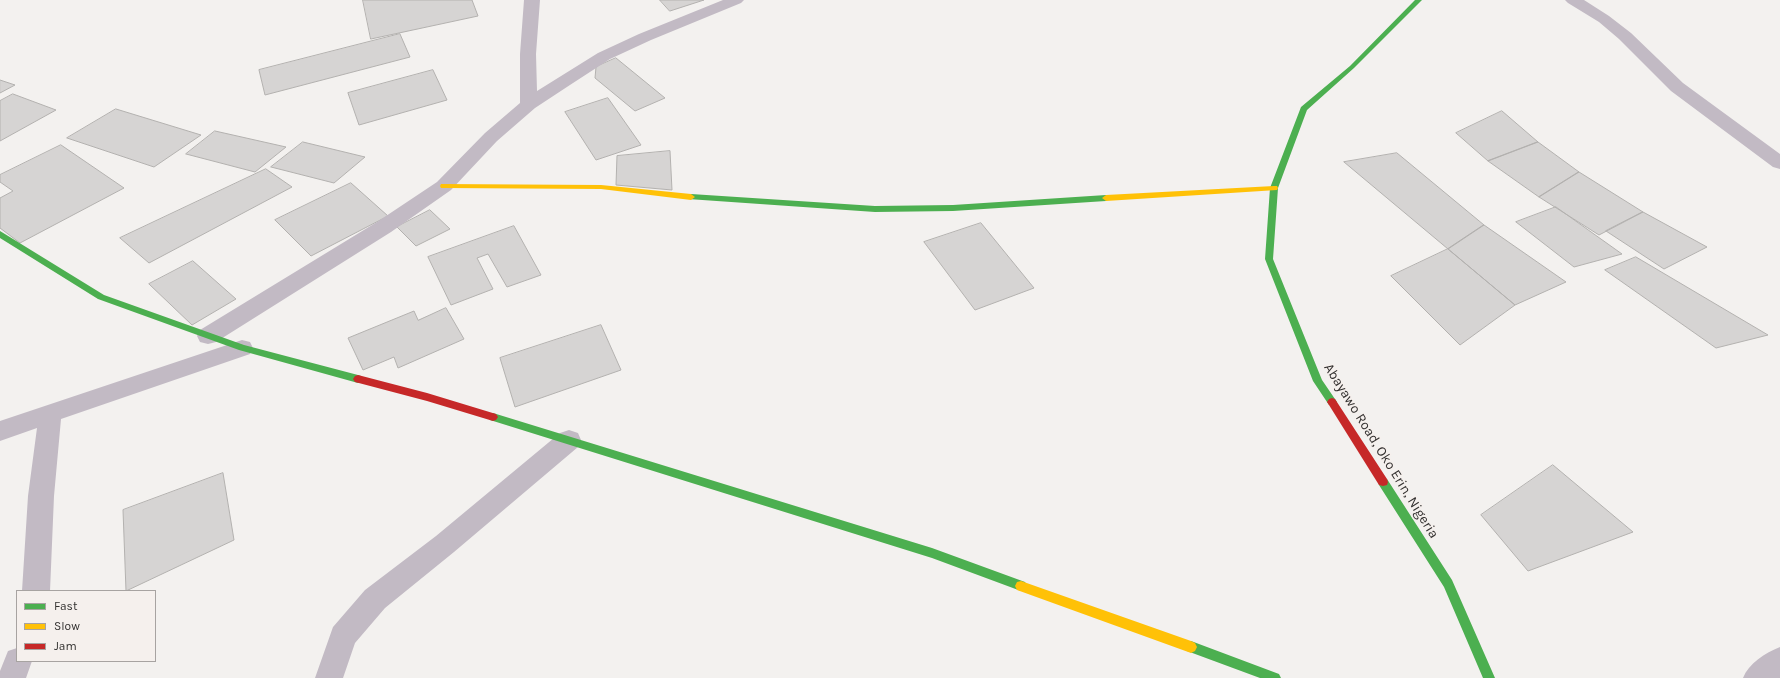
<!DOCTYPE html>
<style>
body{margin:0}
#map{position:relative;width:1780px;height:678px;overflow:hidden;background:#f3f1ef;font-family:Karla,sans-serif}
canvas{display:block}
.legend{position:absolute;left:16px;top:590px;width:140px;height:72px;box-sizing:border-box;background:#f5f0ed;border:1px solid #a7a3a1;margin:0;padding:5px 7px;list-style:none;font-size:12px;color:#32302f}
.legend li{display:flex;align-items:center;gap:8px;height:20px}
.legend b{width:20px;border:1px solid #a7a3a1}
</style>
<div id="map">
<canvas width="1780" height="678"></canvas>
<ul class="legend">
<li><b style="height:5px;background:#4caf50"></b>Fast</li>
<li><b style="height:5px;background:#ffc107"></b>Slow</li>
<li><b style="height:5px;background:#c62828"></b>Jam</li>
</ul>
</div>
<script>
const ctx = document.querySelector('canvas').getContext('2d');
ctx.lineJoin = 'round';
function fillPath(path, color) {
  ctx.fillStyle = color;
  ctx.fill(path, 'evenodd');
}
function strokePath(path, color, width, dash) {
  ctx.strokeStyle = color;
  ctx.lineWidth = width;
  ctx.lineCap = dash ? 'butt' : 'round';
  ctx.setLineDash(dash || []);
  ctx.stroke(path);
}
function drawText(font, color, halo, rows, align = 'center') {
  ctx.font = font + ' Karla,sans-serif';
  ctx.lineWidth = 3;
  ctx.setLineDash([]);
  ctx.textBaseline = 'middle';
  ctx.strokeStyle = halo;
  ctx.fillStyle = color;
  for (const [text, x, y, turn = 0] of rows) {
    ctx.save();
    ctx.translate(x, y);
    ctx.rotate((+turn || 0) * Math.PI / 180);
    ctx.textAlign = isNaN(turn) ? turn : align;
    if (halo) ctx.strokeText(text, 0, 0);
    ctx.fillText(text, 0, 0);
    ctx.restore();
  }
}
const building = new Path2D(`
 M363 0H472L478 16 371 39Z
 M660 0H704L670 11Z
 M400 34 410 57 265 95 259 70Z
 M616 58 665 98 635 111 595 78 596 67Z
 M433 70 447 100 359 125 348 93Z
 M0 80 15 85 0 93Z
 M13 94 56 110 0 141V101Z
 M608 98 641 145 596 160 565 112Z
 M116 109 201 135 154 167 67 138Z
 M1502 111 1538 142 1488 161 1456 133Z
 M215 131 286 147 255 172 186 154Z
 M303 142 365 157 334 183 271 167Z
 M1538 142 1579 172 1539 197 1488 161Z
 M61 145 124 188 20 243 0 228V198L13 191 0 182V175Z
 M670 151 672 190 616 185 617 156Z
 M1397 153 1484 225 1448 249 1344 162Z
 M266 169 292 187 149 263 120 238Z
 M1579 172 1643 212 1599 235 1539 197Z
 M351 183 388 216 311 256 275 220Z
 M1556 207 1622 254 1574 267 1516 222Z
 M430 210 450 229 416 246 397 227Z
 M1643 212 1707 247 1664 269 1606 231Z
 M981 223 1034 288 975 310 924 242Z
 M1484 225 1566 282 1515 305 1448 249Z
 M514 226 541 275 507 287 488 254 477 258 493 289 451 305 428 257Z
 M1448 249 1515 305 1460 345 1391 276Z
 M1636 257 1768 335 1716 348 1605 270Z
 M193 261 236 299 192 325 149 284Z
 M446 308 464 339 398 368 394 357 363 370 348 338 414 311 418 320Z
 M601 325 621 370 515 407 500 358Z
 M1553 465 1633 532 1528 571 1481 515Z
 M223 473 234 540 126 591 123 510Z`);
fillPath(building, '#d6d4d3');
strokePath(building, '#b3b1af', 1);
fillPath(new Path2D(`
 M524 0H540L536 54 537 91 598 53 639 34 723 0H744L741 3 651 40 610 59 573 83 535 108 497 141 451 190 391 232 216 342 208 344 200 342 197 336 200 330 377 222 437 182 485 133 520 103V54Z
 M1565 0H1584L1609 16 1631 33 1683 83 1780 154V169L1773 167 1671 91 1619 39 1599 22 1568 3Z
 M242 340 250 342 253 348 250 354 61 419 54 496 50 591H22L28 496 37 428 0 441V421Z
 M569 430 578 433 581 440 578 447 454 552 385 608 355 643 343 678H315L333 627 365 590 436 536 560 433Z
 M1780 647V678H1743C1749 663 1765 653 1780 647Z
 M17 648V661H32L26 678H0V671L8 651Z`), '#c2bac4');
fillPath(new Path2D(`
 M1415 0H1422L1354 68 1307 110 1278 188 1273 259 1322 380 1337 402 1335 405H1329L1313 381 1265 259 1270 188 1301 107 1350 66Z
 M691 194 875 206 953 205 1106 195 1110 198 1106 201 953 211 875 212 688 199 687 197 688 195Z
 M0 231 104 295 244 345 358 375 361 376 363 379 361 382 358 383 239 350 98 299 0 238Z
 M493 413 932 548 1025 582 1027 586 1025 590 1021 591 932 558 490 420 488 417 490 414Z
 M1383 478 1387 479 1452 580 1495 678H1483L1444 587 1379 485 1378 482 1379 479Z
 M1191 641 1279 674 1281 678H1260L1187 651 1185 647 1187 643Z`), '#4caf50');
fillPath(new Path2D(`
 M441 184 601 185 691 194 695 197 691 200 601 189 444 188H441L440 186Z
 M1274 186H1277L1278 188 1277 190 1106 201 1102 198 1106 195Z
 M1021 581 1191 641 1195 643 1197 647 1195 651 1191 653 1017 590 1015 586 1017 582Z`), '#ffc107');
fillPath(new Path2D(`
 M358 375 427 393 496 414 498 417 496 420 493 421 427 401 355 382 353 379 355 376Z
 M1332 398 1335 399 1387 479 1388 482 1387 485 1383 486 1379 485 1329 405 1327 402 1329 399Z`), '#c62828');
drawText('14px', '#32302f', '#f5f0ed', [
 ["Abayawo Road, Oko Erin, Nigeria",1381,451,58]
]);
</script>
